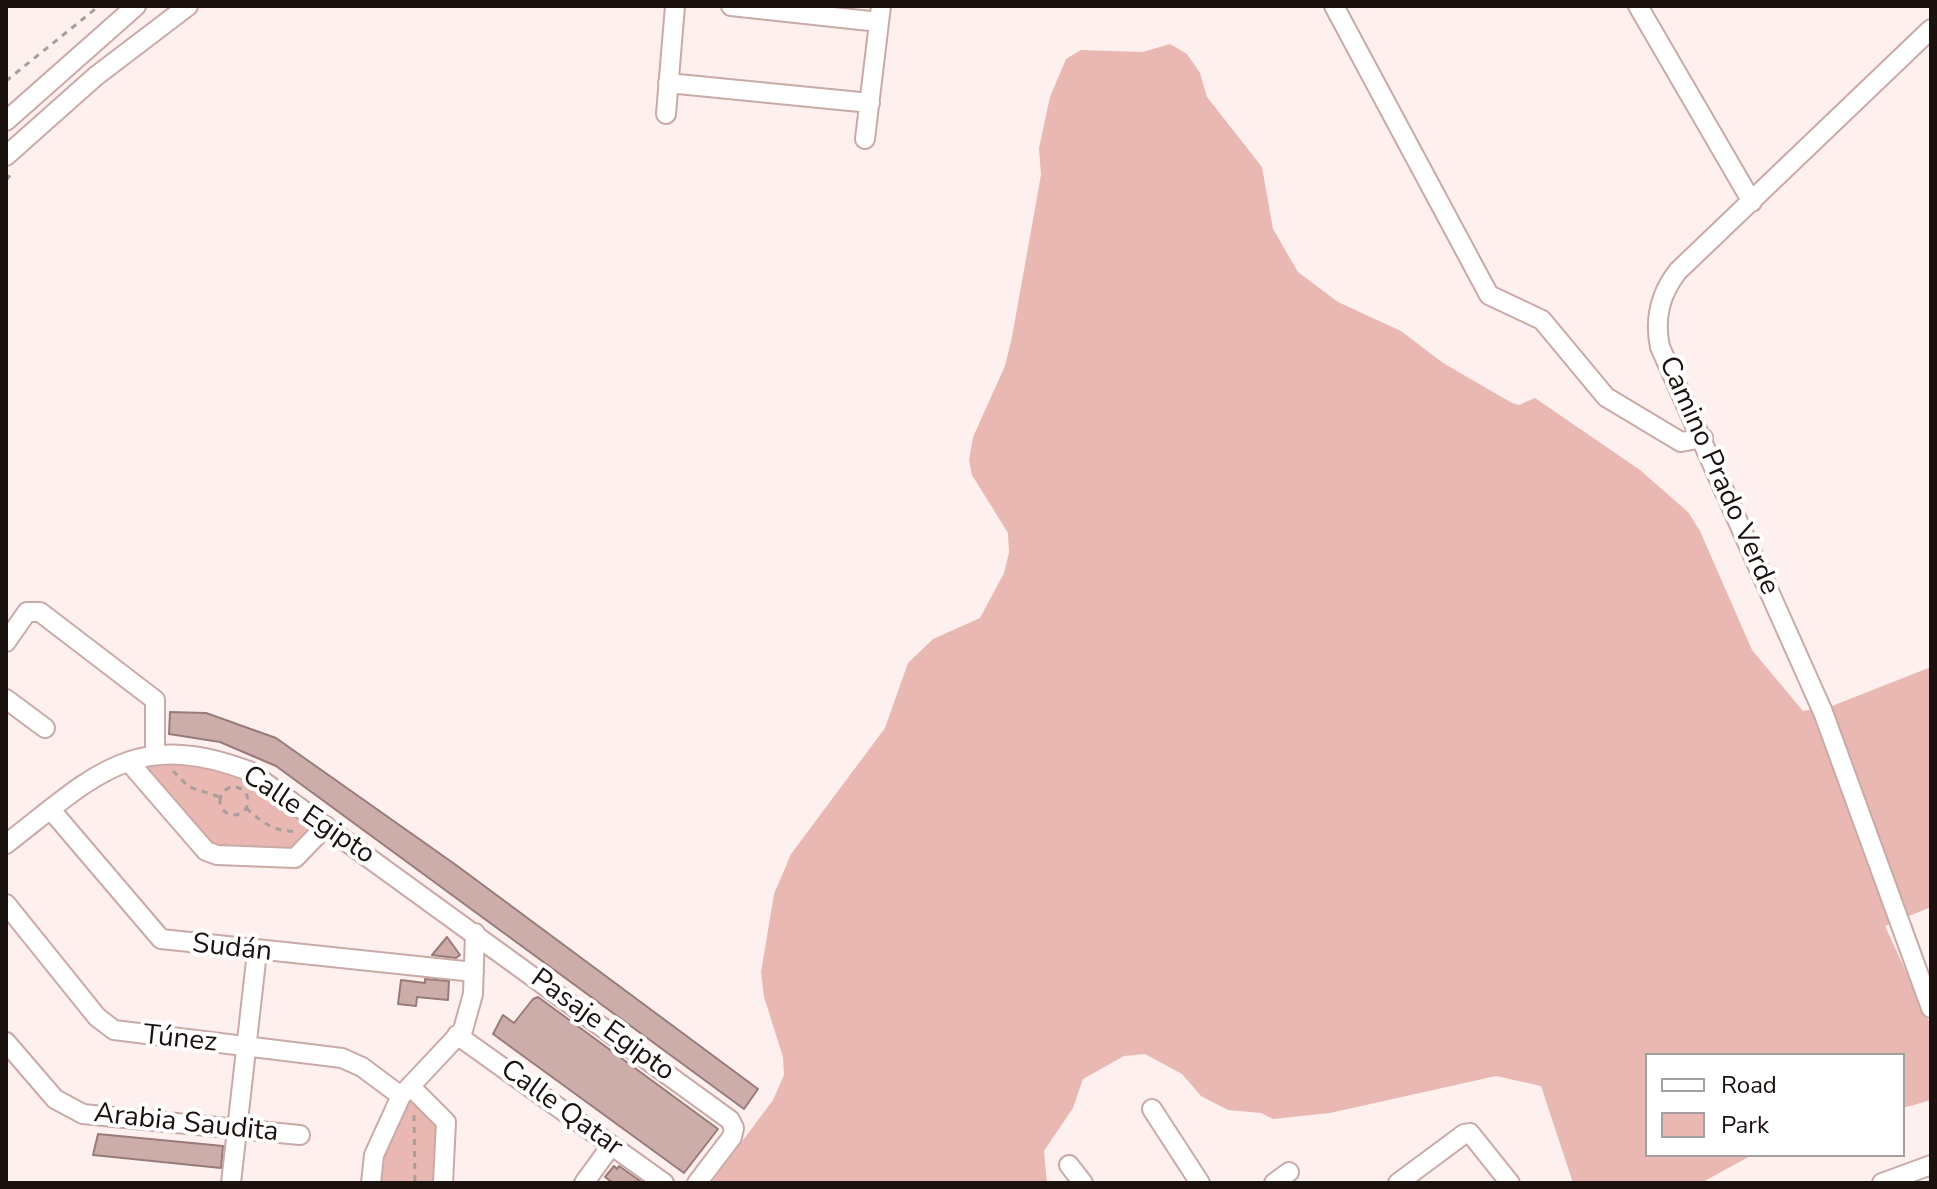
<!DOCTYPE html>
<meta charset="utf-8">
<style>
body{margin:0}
#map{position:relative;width:1937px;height:1189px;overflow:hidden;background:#fdf0ee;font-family:"Nunito Sans",sans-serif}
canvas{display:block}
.frame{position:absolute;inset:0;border:8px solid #1b110f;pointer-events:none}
.legend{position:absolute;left:1645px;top:1053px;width:260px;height:104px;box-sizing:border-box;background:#fff;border:2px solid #a4a09f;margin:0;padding:10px 14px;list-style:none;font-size:24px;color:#1b110f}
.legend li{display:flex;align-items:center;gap:16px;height:40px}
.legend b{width:40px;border:2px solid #a4a09f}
</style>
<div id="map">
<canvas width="1937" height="1189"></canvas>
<div class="frame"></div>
<ul class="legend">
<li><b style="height:10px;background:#fff"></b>Road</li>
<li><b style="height:22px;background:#eab8b2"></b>Park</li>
</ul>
</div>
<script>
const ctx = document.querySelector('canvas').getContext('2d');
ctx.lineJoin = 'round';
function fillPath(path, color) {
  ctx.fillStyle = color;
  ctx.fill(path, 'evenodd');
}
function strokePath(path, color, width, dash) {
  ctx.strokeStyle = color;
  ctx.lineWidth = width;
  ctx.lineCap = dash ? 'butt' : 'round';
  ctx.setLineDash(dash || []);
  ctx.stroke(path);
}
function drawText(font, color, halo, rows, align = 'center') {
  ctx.font = font + ' "Nunito Sans",sans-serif';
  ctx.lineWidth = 8;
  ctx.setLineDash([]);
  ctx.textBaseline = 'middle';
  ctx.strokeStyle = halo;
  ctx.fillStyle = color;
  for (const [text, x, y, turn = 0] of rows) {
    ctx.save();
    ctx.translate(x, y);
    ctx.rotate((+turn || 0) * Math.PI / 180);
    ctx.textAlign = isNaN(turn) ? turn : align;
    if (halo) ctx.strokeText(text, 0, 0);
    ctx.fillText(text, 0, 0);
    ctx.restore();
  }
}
fillPath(new Path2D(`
 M1170 44 1187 54 1200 73 1207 97 1262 167 1273 229 1298 272 1338 302 1401 331 1443 363 1512 403 1519 405 1535 398 1640 470 1688 512 1700 531 1752 650 1803 711 1832 706 1931 667V907L1885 926 1931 1026V1100L1903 1108V1055H1647V1155H1752L1701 1183H1573L1541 1086 1496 1076 1330 1113 1273 1119 1261 1113 1228 1110 1201 1096 1182 1074 1145 1054 1124 1056 1083 1079 1073 1108 1044 1151 1047 1183H711L773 1100 784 1075 783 1057 764 997 761 972 774 894 791 854 885 728 908 663 933 639 980 618 1004 573 1009 553 1008 533 972 475 969 460 973 437 1005 366 1012 337 1041 175 1039 148 1050 97 1066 59 1081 50 1143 52Z
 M189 761 250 781 312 825 293 854 209 846 139 764Z
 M406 1099 420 1100 438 1117 437 1183H378L382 1155Z`), '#eab8b2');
const building = new Path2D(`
 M170 712 206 713 276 738 456 865 758 1089 744 1109 276 766 220 742 169 734Z
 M447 937 460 955 456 958 432 955Z
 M425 979 449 981 448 1000 417 997 416 1006 398 1004 401 980 425 983Z
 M538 997 718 1129 684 1173 493 1034 503 1015 514 1023 533 999Z
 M98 1134 223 1146 221 1168 93 1155Z
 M614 1166 617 1169 619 1166 643 1183H613L605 1177Z`);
fillPath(building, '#ccada9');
strokePath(building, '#987b78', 2);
const minor = new Path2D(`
 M731 6 879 22
 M1334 6 1489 295 1542 320 1606 397 1681 442 1703 438
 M1638 6 1752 202
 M1931 29 1678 271C1660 294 1654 318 1660 347L1823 712 1931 1008
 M668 83 870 103
 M666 114 675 6
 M6 121 136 6
 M865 139 881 6
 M6 156 96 76 188 6
 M6 642 27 612H40L155 700V753
 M6 699 45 728
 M129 762 206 851 217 855 295 858 326 826
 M51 810 161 939 474 972
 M6 844C92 778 133 727 249 771L730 1120 734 1128 732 1137 697 1183
 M6 904 97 1017 114 1030 342 1058 362 1067 401 1096
 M457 1035 664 1183
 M6 1042 55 1099 83 1114 300 1135
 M410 1086 446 1122 443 1183
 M1152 1109 1200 1183
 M1069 1165 1083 1183
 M231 1183 257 952
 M371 1183 374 1155 401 1096 463 1030 473 994 475 933
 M584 1183 611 1146
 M1274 1183 1289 1172
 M1398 1183 1464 1134 1470 1133 1510 1183
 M1882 1183 1931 1165`);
strokePath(minor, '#c9aaa6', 22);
strokePath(new Path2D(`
 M6 81 99 6
 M6 180 14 171
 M173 771 189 787 220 797
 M220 801a14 14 0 1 1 28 0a14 14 0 1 1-28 0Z
 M246 808C262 822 275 833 298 831
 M414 1115 415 1183`), '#a99d9b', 3, [6, 6]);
strokePath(minor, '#fff', 18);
drawText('28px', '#1b110f', '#fff', [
 ["Camino Prado Verde",1718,476,66],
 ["Calle Egipto",308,816,34],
 ["Sudán",232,949,6],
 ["Pasaje Egipto",602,1026,36],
 ["Túnez",180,1040,6],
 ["Calle Qatar",561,1109,36],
 ["Arabia Saudita",186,1124,6]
]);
</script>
